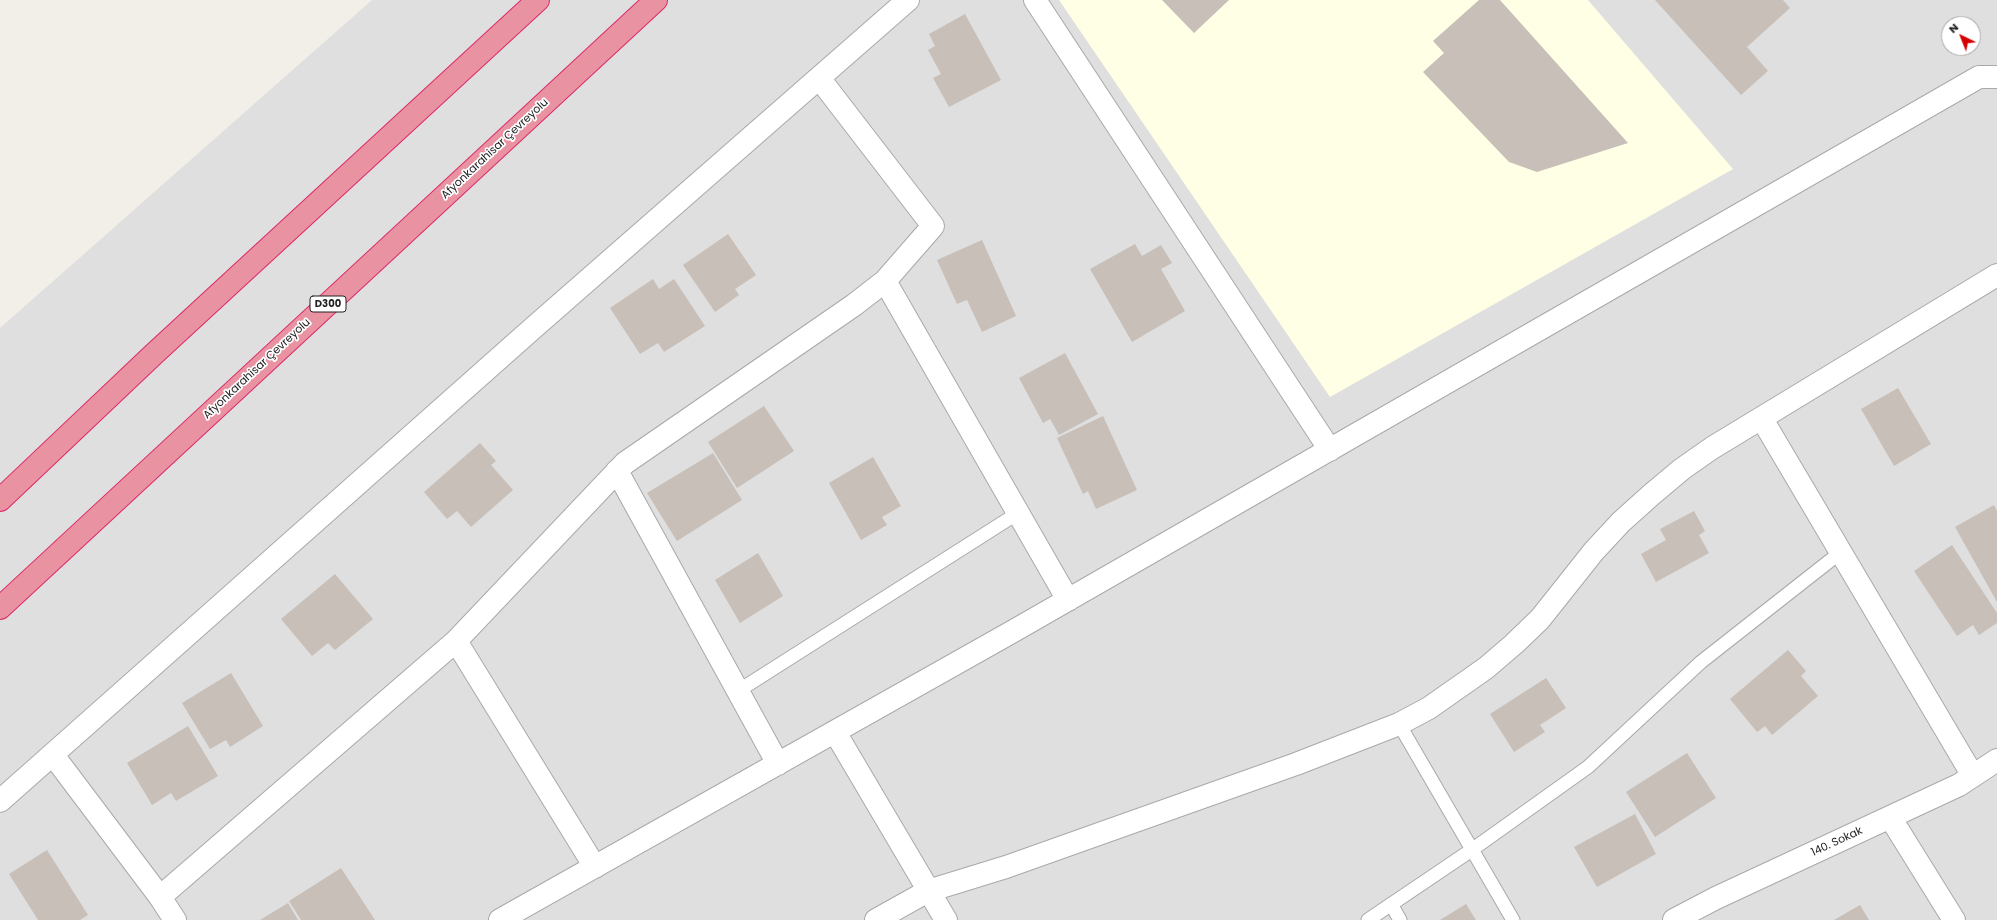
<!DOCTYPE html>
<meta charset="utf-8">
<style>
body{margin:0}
#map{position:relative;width:1997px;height:920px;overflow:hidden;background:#f2efe9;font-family:Poppins,sans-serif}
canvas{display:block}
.north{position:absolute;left:1941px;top:16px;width:40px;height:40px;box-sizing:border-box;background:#fff;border:1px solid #a7a7a7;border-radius:50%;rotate:317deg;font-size:11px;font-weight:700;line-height:16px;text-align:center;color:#222}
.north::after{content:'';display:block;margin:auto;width:14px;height:18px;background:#d40000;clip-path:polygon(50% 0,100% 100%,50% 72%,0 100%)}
</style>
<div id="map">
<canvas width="1997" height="920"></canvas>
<div class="north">N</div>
</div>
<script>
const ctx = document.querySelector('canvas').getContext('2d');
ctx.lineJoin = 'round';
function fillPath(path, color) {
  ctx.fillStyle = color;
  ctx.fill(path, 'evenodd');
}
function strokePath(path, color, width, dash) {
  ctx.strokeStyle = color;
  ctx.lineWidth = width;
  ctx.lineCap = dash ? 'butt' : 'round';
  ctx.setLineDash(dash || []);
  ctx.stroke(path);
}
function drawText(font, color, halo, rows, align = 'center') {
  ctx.font = font + ' Poppins,sans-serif';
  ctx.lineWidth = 3.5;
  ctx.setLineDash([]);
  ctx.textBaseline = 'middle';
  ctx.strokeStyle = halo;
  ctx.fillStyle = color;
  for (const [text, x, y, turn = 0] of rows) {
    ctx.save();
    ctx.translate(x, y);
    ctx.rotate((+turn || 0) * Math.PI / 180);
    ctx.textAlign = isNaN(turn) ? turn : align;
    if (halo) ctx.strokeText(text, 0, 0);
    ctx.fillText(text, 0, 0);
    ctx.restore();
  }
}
fillPath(new Path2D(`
 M372 0H1997V920H0V328ZM1949 24H1973V48H1949Z`), '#e0dfdf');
fillPath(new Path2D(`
 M1059 0H1588L1733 169 1330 397Z`), '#ffffe5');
fillPath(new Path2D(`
 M1162 0H1229L1194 33Z
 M1479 0H1500L1628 143 1537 172 1509 162 1423 72 1444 53 1433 41Z
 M1655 0H1783L1790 8 1747 47 1768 71 1741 95Z
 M965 14 1001 80 949 107 933 78 941 74 928 50 935 46 929 34Z
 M728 234 756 275 735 289 739 295 715 312 683 265Z
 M982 240 1016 316 982 332 967 300 957 304 937 260Z
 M1135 244 1142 256 1161 245 1172 263 1161 269 1185 311 1132 342 1090 269Z
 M653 279 659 289 674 279 705 326 664 352 658 343 640 354 610 308Z
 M1065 353 1098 414 1059 435 1050 419 1043 423 1019 378Z
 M1898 388 1931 444 1894 466 1861 409Z
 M764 406 794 451 737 488 708 442Z
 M1103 416 1137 490 1096 509 1088 491 1083 494 1057 438Z
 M480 443 496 461 491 465 513 490 471 527 457 511 447 519 424 492Z
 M713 453 742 500 677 541 647 493Z
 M873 457 901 506 882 517 887 525 861 540 829 483Z
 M1994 505 1997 511V602L1955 527Z
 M1694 511 1705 531 1699 535 1709 553 1656 582 1641 554 1666 540 1660 529Z
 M1952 545 1997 613V623L1979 635 1973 625 1957 636 1914 571Z
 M758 553 783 596 740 623 715 580Z
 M335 574 373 619 335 650 328 643 312 656 281 619Z
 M1788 650 1806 671 1801 676 1818 696 1772 735 1765 726 1757 732 1730 699Z
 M231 673 263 726 230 747 226 740 210 749 182 703Z
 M1546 678 1566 708 1540 725 1545 732 1514 752 1490 714Z
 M188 726 218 776 176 801 171 793 152 805 127 763Z
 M1687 753 1716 798 1655 837 1626 792Z
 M1635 814 1656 854 1597 887 1574 847Z
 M47 850 88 915 80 920H38L9 874Z
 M341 868 375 920H301L289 901Z
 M288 903 298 920H260Z
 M1466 904 1476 920H1440Z
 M1860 905 1869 920H1834Z`), '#c7bfb8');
const lane = new Path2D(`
 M738 691 1018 513
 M1399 724 1513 920
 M1391 904 1400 920
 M1368 920 1473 849 1588 767 1701 662 1841 552`);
const street = new Path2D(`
 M1035 0 1330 450
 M885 281 1068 600
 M1762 419 1973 776
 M617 471 778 764
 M456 641 595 867
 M835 732 946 920
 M53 755 160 897 175 920
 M0 801 532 329 908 0
 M1890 817 1954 920
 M160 897 456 641 625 463 854 305 885 281 933 226 819 78
 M500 920 1010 633 1979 77H1997
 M876 920 928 891 1006 867 1296 764 1399 724 1429 708 1486 668 1514 644 1540 619 1594 551 1621 522 1651 495 1682 469 1712 448 1997 275
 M1674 920 1716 898 1959 785 1997 760`);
const highway = new Path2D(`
 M0 500 155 353 538 0
 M0 608 656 0`);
strokePath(lane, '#a9a9a9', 15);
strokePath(street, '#a9a9a9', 24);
strokePath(highway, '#dc2a67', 24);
strokePath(lane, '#fff', 13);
strokePath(street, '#fff', 22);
strokePath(highway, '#e892a2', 22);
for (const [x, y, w] of [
 [328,304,36]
]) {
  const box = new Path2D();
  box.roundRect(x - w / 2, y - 8, w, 16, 3);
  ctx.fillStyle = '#fff';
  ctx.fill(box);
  strokePath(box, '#222', 1);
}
drawText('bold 10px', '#222', null, [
 ["D300",328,304]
]);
drawText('11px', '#222', '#fff', [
 ["Afyonkarahisar Çevreyolu",495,149,-43],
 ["Afyonkarahisar Çevreyolu",257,369,-43],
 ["140. Sokak",1837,842,-25]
]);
</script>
